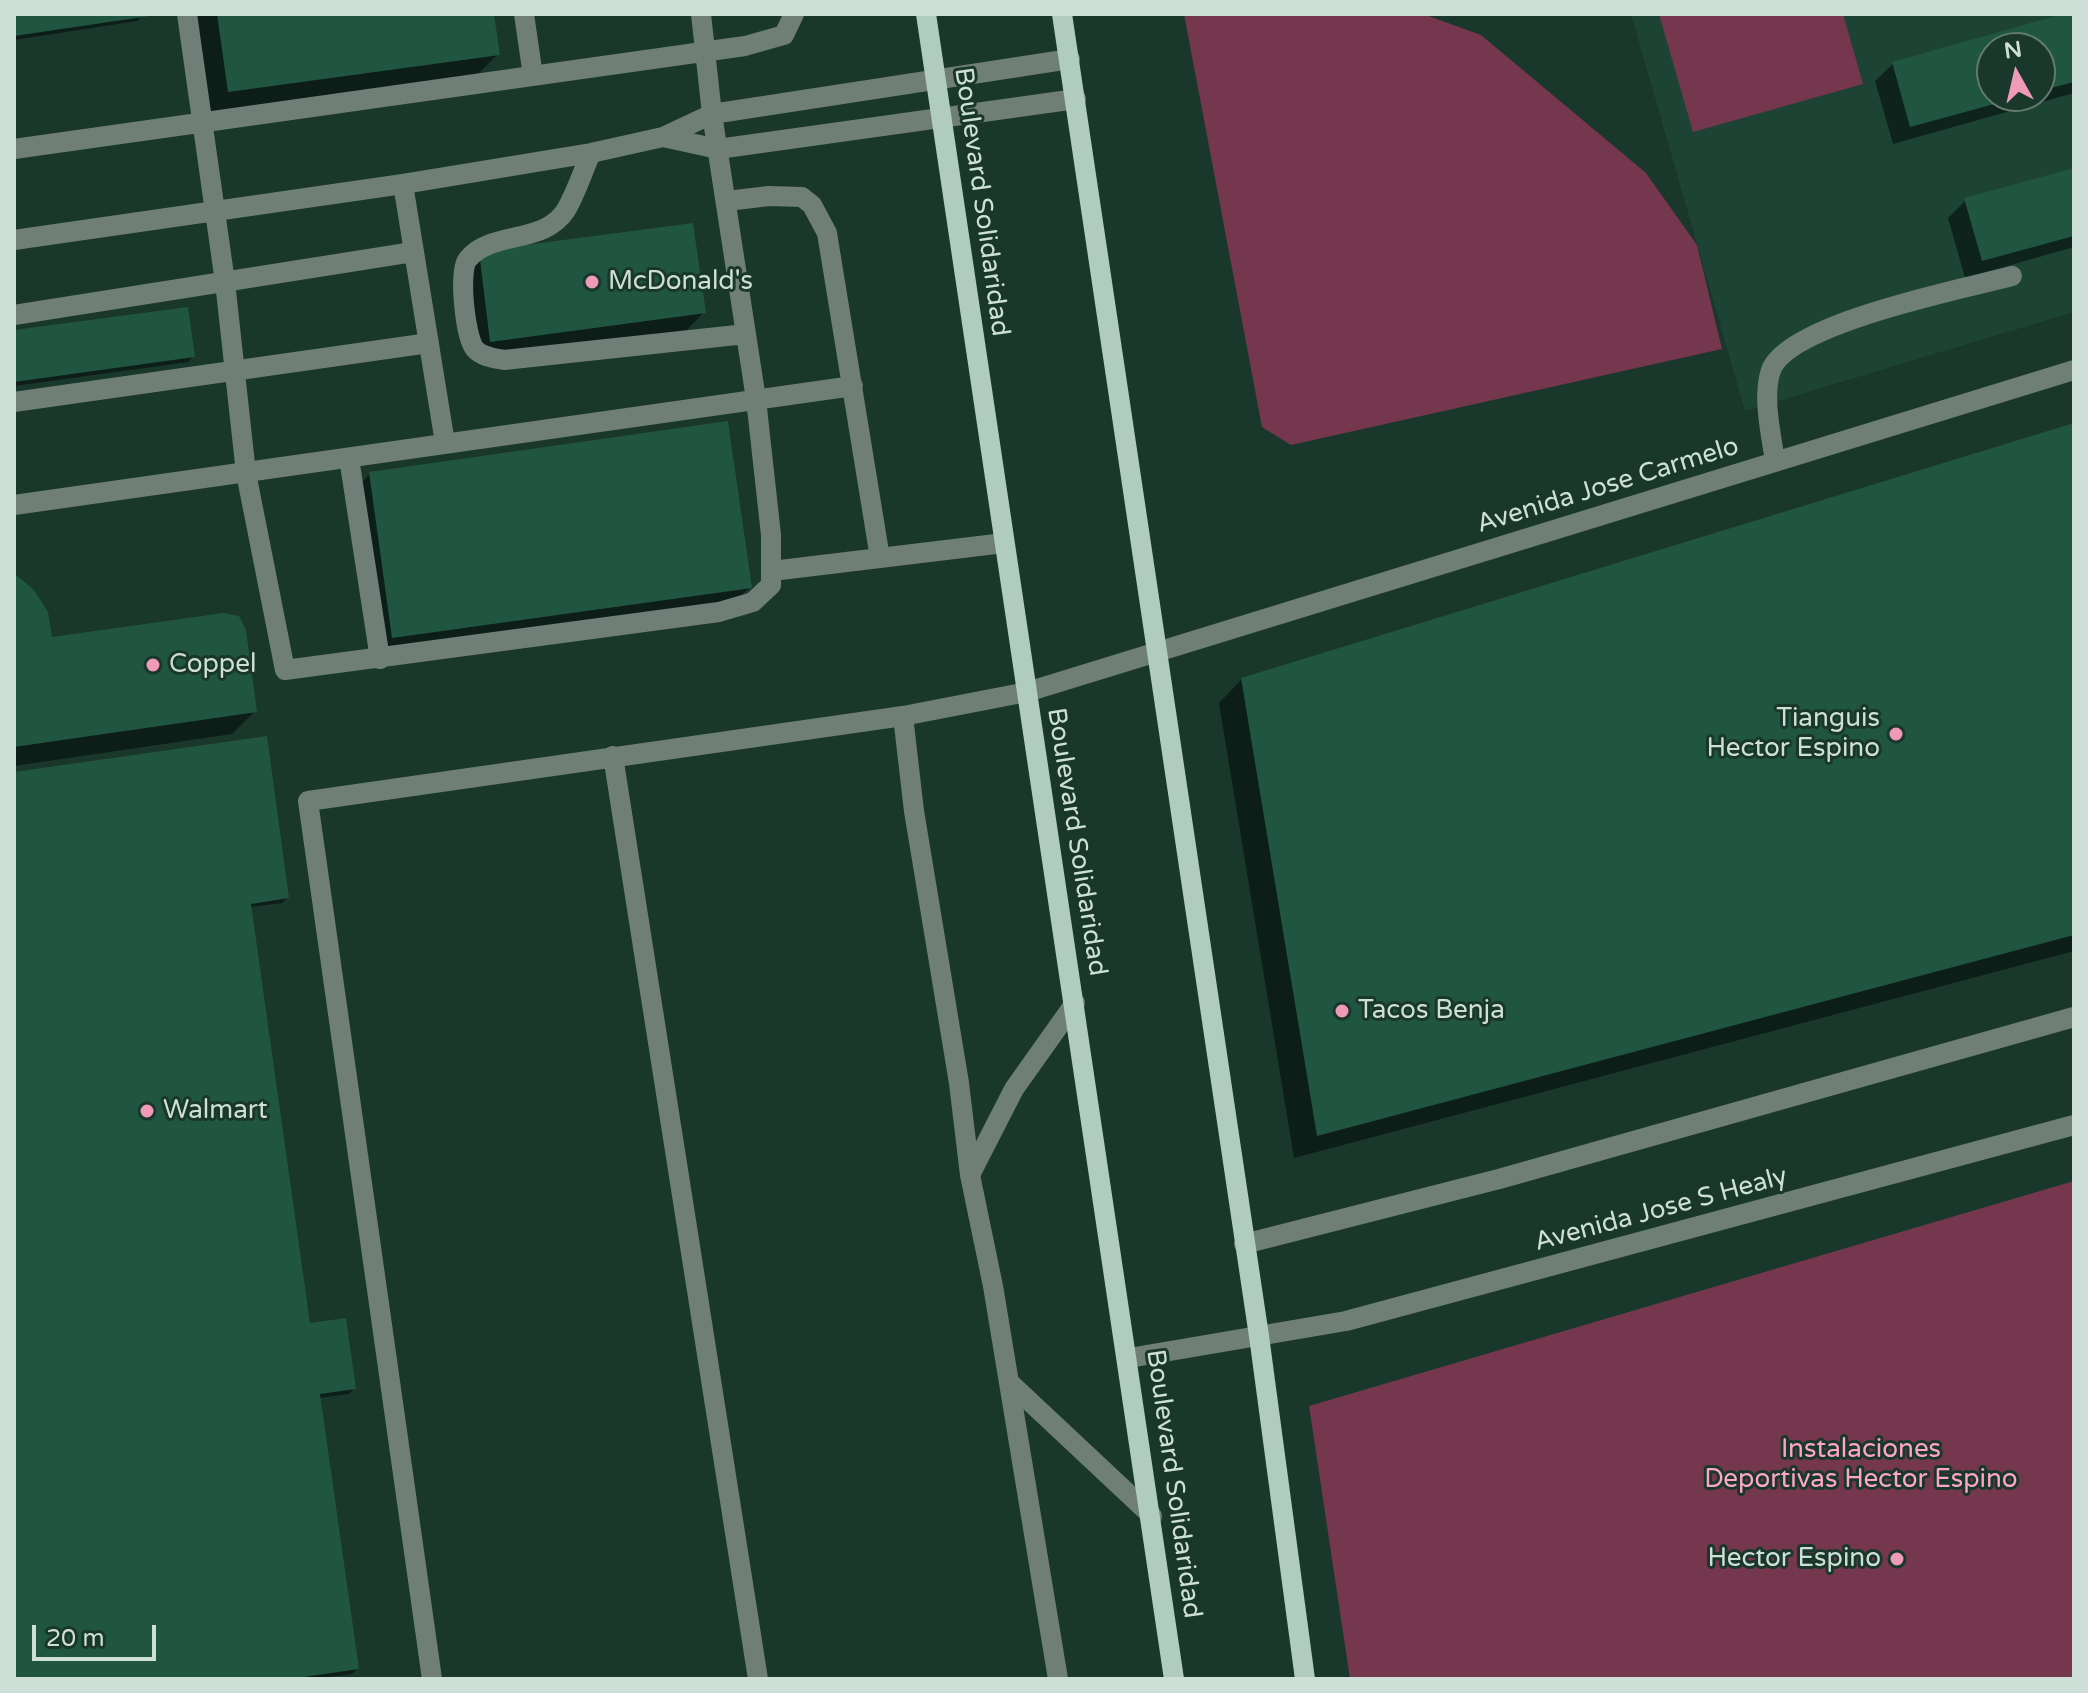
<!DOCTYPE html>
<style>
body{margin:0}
#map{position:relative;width:2088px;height:1693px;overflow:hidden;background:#19372b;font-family:"Varela Round",sans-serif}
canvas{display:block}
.frame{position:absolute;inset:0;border:16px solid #cedfd7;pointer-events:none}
.north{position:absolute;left:1976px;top:32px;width:80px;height:80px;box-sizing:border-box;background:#19372b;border:2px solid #617a70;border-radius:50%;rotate:352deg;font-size:22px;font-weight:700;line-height:32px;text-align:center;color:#cedfd7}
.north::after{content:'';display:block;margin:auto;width:28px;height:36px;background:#ef9ab8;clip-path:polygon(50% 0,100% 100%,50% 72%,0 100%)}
.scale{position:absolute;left:32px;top:1625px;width:124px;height:36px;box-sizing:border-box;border:4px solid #cedfd7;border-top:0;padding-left:10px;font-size:24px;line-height:28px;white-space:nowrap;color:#cedfd7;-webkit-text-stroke:6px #19372b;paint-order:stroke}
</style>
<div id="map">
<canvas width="2088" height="1693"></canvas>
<div class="frame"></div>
<div class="north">N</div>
<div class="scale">20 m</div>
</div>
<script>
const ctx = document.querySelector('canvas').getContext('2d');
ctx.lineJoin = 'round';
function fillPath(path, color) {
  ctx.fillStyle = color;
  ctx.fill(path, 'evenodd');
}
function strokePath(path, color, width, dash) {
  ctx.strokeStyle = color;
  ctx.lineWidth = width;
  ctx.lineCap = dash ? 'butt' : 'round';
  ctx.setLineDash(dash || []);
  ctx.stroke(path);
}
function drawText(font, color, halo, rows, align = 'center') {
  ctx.font = font + ' "Varela Round",sans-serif';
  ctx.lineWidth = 6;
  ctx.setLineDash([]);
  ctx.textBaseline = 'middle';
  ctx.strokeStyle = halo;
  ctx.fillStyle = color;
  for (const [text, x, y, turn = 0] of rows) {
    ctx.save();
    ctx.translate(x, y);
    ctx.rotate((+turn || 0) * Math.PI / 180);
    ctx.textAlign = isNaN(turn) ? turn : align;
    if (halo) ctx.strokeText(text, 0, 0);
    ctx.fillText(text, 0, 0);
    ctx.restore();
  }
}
fillPath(new Path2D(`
 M1631 14H2074V312L1745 411ZM1992 48H2040V96H1992Z`), '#1c4334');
fillPath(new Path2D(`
 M1184 14H1423L1481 35 1646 173 1697 245 1722 349 1291 445 1262 427Z
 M1659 14H1843L1863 84 1693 132Z
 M2074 1181V1679H1350L1309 1406Z`), '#74374e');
fillPath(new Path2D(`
 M14 14H142L143 16 137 21 14 40Z
 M191 14H492L498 54 475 77 205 114Z
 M2074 14V93L1893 144 1875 81 1893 64ZM1992 48H2040V96H1992Z
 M2074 170V247L1965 278 1948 218 1966 200Z
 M480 253 704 312 687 330 473 359 462 271Z
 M14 332 193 357 188 362 14 386Z
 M2074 425V951L1294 1158 1219 703 1242 679Z
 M370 474 750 587 727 610 370 661 347 497Z
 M14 575 50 639 255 711 232 734 14 766Z
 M14 774 287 898 282 903 250 907 309 1325 354 1389 349 1394 319 1398 357 1669 352 1674 315 1679H14Z`), '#0007');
fillPath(new Path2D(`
 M14 14H150V16L14 36Z
 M217 14H494L500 55 228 92Z
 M2063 14H2074V82L2040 91V48H1992V96L2020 97 1910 127 1892 62Z
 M2074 168V236L1982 261 1964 198Z
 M693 223 706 313 490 342 479 251Z
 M188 307 195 357 14 382V330Z
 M728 421 752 588 392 638 369 472Z
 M2074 423V935L1317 1136 1241 678Z
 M14 573 34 590 48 612 52 637 223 613 239 616 246 630 257 712 14 747Z
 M267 736 289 898 251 904 310 1323 346 1318 356 1389 320 1394 359 1669 290 1679H14V772Z`), '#205541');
strokePath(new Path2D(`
 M187 14 225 282 246 473 285 670 719 612 753 602 771 585V535L756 399 712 114 701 14
 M524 14 533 76
 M663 137 718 149 1076 99
 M14 149 745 46 784 35 794 14
 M591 153C583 171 576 193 566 210 544 245 492 230 468 259 458 270 465 337 475 349 482 357 494 358 504 360L746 334
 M403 184 445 443
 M727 201 769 196 802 197 812 205 827 233 880 558
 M14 240 403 184 591 153 663 137 712 114 1070 59
 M14 315 413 252
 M14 402 429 343
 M349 458 380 659
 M1775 461C1771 434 1762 396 1771 370 1789 323 1963 289 2012 276
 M14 505 853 386
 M772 571 1004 543
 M903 716 914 811 959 1083 970 1175 993 1286 1058 1679
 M613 756 758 1679
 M970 1175 1014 1089 1075 1003
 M1244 1244 1499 1179 2074 1017
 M1129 1358 1346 1321 2074 1125
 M1010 1383 1152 1516
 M432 1679 308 801 903 716 1027 692 2074 370`), '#707e78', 20);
strokePath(new Path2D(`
 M926 14 1174 1679
 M1062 14 1259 1336 1305 1679`), '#afccbf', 20);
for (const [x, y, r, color] of [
 [592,282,8,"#ef9ab8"],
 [153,665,8,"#ef9ab8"],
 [1896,734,8,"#ef9ab8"],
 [1342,1011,8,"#ef9ab8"],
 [147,1111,8,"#ef9ab8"],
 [1897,1559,8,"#ef9ab8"]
]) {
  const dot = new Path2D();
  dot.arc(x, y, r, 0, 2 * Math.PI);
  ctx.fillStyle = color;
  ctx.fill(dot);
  strokePath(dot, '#19372b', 3);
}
drawText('26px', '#cedfd7', '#19372b', [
 ["Boulevard Solidaridad",981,202,82],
 ["Avenida Jose Carmelo",1608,486,-17],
 ["Boulevard Solidaridad",1076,842,81],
 ["Avenida Jose S Healy",1661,1210,-15],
 ["Boulevard Solidaridad",1173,1484,82]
]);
drawText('26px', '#cedfd7', '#19372b', [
 ["McDonald's",608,282],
 ["Coppel",169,665],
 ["Tianguis",1880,719,"right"],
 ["Hector Espino",1880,749,"right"],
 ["Tacos Benja",1358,1011],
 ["Walmart",163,1111],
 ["Hector Espino",1881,1559,"right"]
], 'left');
drawText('26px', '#fea4c4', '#19372b', [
 ["Instalaciones",1861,1450],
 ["Deportivas Hector Espino",1861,1480]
]);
</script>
